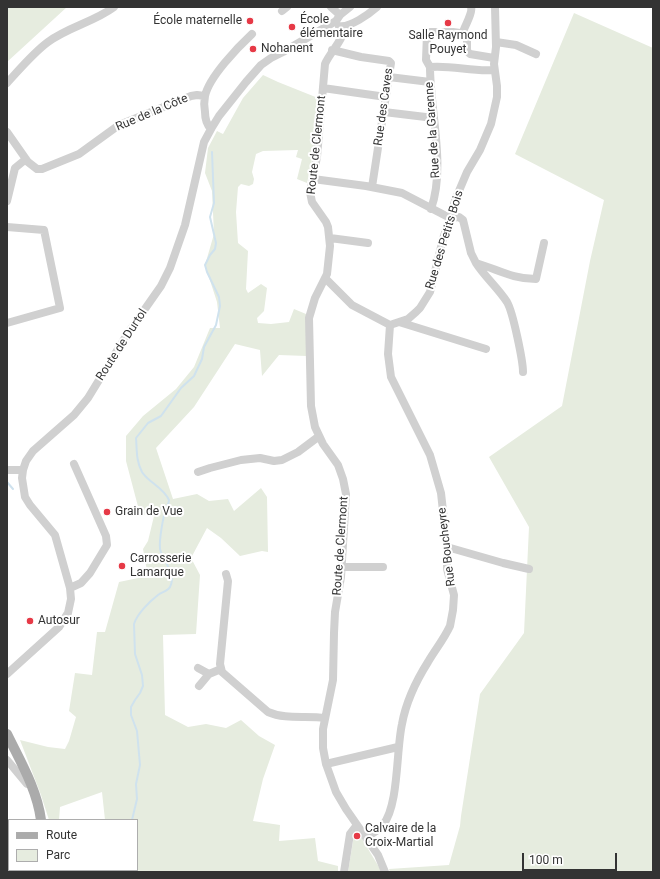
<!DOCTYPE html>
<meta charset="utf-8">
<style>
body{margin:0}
#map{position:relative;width:660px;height:879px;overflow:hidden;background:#fff;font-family:Roboto,sans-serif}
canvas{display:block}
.frame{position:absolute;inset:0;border:8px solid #333;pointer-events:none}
.legend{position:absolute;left:8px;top:819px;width:130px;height:52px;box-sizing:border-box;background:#fff;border:1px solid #adadad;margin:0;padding:5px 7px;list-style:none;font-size:12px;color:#333}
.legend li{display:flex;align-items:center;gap:8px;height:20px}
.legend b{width:20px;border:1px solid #adadad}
.scale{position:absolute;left:522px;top:853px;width:95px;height:18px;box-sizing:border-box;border:2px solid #333;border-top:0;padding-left:5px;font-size:12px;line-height:14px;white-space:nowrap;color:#333;-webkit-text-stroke:3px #fff;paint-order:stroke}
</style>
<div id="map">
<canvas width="660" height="879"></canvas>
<div class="frame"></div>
<ul class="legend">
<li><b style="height:5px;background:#ababab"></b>Route</li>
<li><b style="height:11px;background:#e6ecdf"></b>Parc</li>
</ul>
<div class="scale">100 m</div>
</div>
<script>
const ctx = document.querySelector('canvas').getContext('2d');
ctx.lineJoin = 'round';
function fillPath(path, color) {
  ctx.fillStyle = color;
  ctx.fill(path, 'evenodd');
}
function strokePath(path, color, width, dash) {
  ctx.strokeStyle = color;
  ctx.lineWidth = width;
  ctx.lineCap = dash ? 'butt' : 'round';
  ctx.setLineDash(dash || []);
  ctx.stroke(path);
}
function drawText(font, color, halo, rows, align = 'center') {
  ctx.font = font + ' Roboto,sans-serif';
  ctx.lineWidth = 4;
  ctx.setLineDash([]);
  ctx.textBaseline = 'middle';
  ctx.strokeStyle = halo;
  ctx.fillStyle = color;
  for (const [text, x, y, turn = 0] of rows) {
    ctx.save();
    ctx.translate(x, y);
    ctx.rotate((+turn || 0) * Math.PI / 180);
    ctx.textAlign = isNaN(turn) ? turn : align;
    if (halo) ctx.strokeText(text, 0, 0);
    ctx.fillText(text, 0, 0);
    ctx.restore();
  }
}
fillPath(new Path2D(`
 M7 7H67L7 62Z
 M574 13 653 48V872H390L389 869 449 865 460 826 461 816 480 694 524 633 529 527 489 457 562 406 590 261 604 200 515 154Z
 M263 75 278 82 318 98 314 151 307 183 297 179 302 159 296 157 298 150 263 151 256 154 252 172 254 179 253 184 249 186 241 184 238 187 236 212 238 243 248 251 246 289 248 293 261 284 267 288 264 311 257 318 258 323 271 324 289 322 294 309 306 314 307 356 279 355 262 376 260 350 235 344 194 407 156 448 173 499 197 494 209 501 228 499 234 511 261 488 267 497 268 552 262 551 240 556 221 538 207 528 191 558 200 575 196 634 163 635 165 715 188 727 206 724 226 728 241 720 259 736 275 745 263 779 253 821 280 825 279 841 315 838 318 861 338 866V872H91V870H137V820H105L102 792 60 807 59 820H49L41 795 20 740 48 747 65 749 69 741 76 717 69 711 75 673 92 675 97 632H105L119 582 148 576 143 549 148 541 154 516 140 514 126 461V436L143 416 176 389 194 367 210 328H220L217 302 205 265 214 234 212 191 205 173 208 148 217 131 223 134 243 98Z
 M359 834 382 872H348L354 835Z`), '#e6ecdf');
strokePath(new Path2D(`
 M7 8 9 7
 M7 482 13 489
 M132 820 137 799 136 784 140 765 137 731 131 715V707L135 700 140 693 143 686 142 675 135 654 134 624C137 614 149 602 158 595 162 592 168 591 170 587 177 574 162 560 160 549 159 540 163 517 166 509 167 505 169 504 169 500 163 487 149 483 142 472 136 461 137 450 136 438L148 423 161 416 181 388 194 376 202 359 204 347 216 325 220 306 219 297 207 272 205 265 210 255 215 249 216 243 210 217 214 203 212 152
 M137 870V872`), '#cfe2ee', 2);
strokePath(new Path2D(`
 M331 7 340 15
 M282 11 287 7
 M336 21 340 15 350 7
 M339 26C350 28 369 14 377 7
 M344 27C344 40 330 52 325 64L317 157 310 192 312 202 326 222 328 227 330 246 327 274 315 298 309 318 311 406 315 427 323 444 338 465 343 479 346 494 341 577 335 612 334 633 333 680 323 729V748L326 764 336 792 346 809 378 855 385 872
 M463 32 467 37V51L470 54 494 58
 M496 42 516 45 536 54
 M332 50 361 57 389 61 391 63 372 187
 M430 67 426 60 427 34 429 32H453L460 33 463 32C465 26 473 12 471 7
 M389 77 430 82
 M7 83C20 69 33 53 48 42 68 27 94 22 114 7
 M323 88 386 97
 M384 112 434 118
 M211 129C206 124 205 118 205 112 204 107 204 101 205 96 209 77 238 47 252 34
 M7 132 28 162 37 169H42L79 154 119 125 191 96 197 95 205 96
 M313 179 366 186 402 193 450 218 459 217 463 220 471 253 476 263C497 269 512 279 536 279L544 243
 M7 201 15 168 26 159
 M431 209C446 167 430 111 430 67 452 65 473 72 494 70
 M7 227 44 230 60 308 7 323
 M330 238 368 243
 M476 263C485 277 498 288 507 302 513 312 523 361 523 372
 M325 278 352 305 390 325
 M399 322 486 349
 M390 325 408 319 416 312 420 308 430 292 443 239 456 198 467 172 480 150 491 124 497 97V86L494 64 496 47 495 7
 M7 470H23
 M198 472 210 468 241 460 260 458 274 461 282 460 298 452 318 437
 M447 547 503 563 529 569
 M341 567H383
 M226 574 228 581 220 664 222 672 268 712C286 720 307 715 325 718
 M70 588 81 583 90 573 107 545 106 536 74 464
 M198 668 209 674
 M7 674 59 627 68 613 71 599 70 588 55 535 30 505 25 497 22 478 23 470 26 461 33 451 74 415 88 398 126 336 161 286 170 268 185 225 204 142 211 129 219 116 246 82 261 65 271 58 283 52 336 21
 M199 686 209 674 221 669
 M7 760 27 784H30
 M326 764 398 747
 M366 837C372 834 379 830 383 825 399 805 396 751 402 724 406 702 416 681 428 662 435 650 444 639 450 626L453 610 454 595 447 569V547L441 493 430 455 391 377 388 354 390 325
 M344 872 350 834 357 825`), '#d0d0d0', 8);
strokePath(new Path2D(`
 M7 734C20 761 37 789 41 820
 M39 872V870`), '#ababab', 10);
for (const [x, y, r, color] of [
 [250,21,4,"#e63946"],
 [448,23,4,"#e63946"],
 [292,27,4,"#e63946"],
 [253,49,4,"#e63946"],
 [107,512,4,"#e63946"],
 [122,566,4,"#e63946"],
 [30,621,4,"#e63946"],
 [357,836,4,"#e63946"]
]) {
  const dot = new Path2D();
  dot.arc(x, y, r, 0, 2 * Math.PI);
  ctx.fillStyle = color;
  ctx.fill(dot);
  strokePath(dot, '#fff', 1.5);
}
drawText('12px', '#333', '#fff', [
 ["École",300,20],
 ["élémentaire",300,34],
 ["École maternelle",242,21,"right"],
 ["Salle Raymond",448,36,"center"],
 ["Pouyet",448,50,"center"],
 ["Nohanent",261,49],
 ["Grain de Vue",115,512],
 ["Carrosserie",130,559],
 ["Lamarque",130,573],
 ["Autosur",38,621],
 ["Calvaire de la",365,829],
 ["Croix-Martial",365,843]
], 'left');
drawText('12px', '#333', '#fff', [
 ["Rue des Caves",384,107,-82],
 ["Rue de la Côte",152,113,-23],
 ["Rue de la Garenne",433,130,-94],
 ["Route de Clermont",317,145,-84],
 ["Rue des Petits Bois",445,240,-73],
 ["Route de Durtol",122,345,-57],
 ["Route de Clermont",341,546,-86],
 ["Rue Boucheyre",447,547,-97]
]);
</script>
